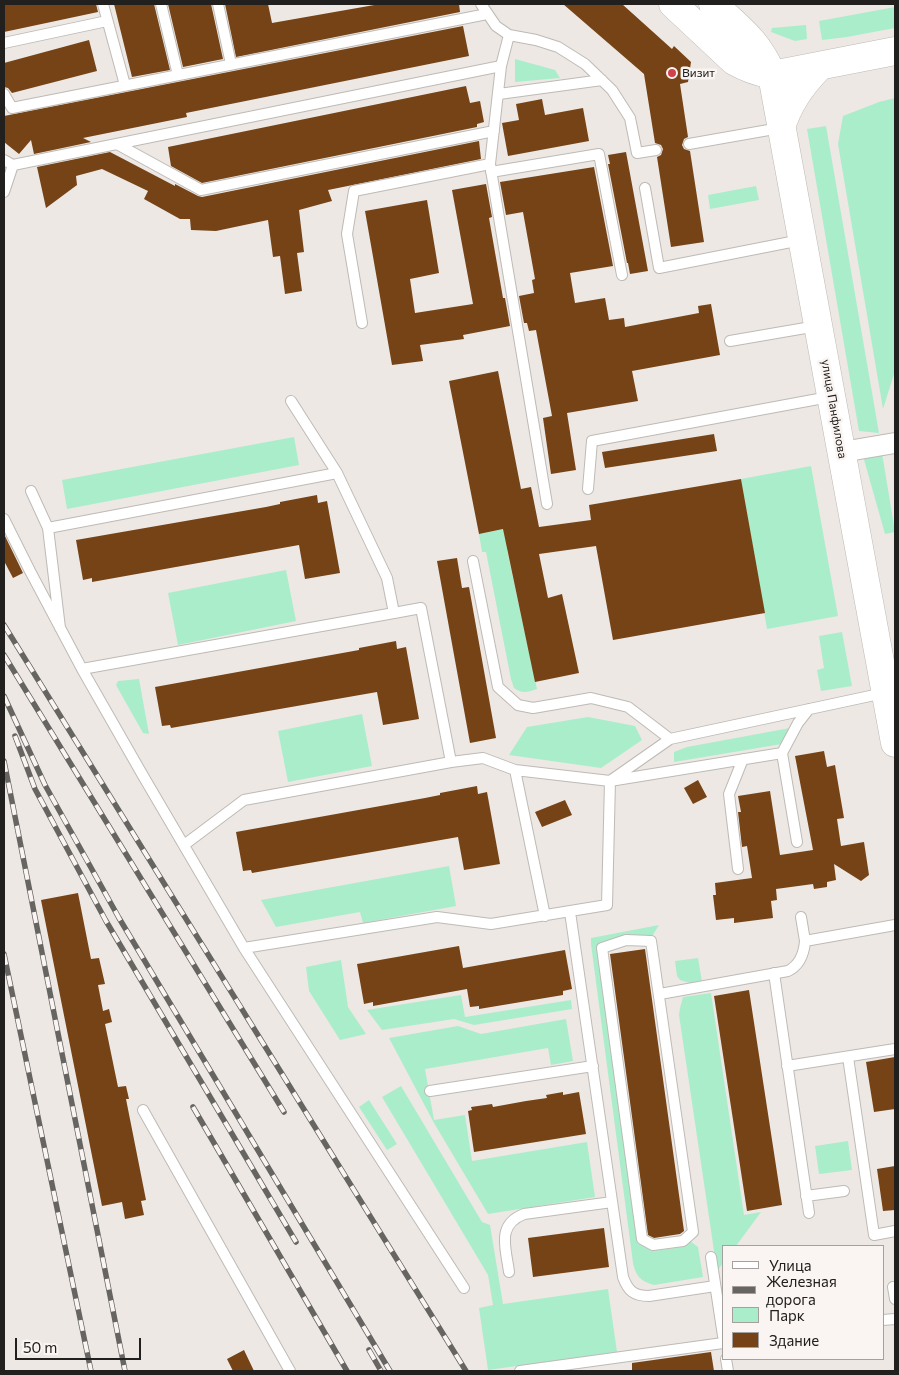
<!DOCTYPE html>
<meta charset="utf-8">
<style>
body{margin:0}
#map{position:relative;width:899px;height:1375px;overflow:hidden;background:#ede8e4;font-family:Commissioner,sans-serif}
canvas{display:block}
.frame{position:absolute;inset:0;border:5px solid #21201e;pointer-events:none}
.legend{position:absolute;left:722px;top:1245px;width:162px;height:115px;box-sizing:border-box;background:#faf5f2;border:1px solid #a3a09d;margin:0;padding:6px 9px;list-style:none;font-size:15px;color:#21201e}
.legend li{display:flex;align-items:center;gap:10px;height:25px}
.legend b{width:25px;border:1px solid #a3a09d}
.scale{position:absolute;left:15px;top:1338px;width:126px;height:22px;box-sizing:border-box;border:2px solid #21201e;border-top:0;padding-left:6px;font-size:15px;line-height:18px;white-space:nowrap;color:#21201e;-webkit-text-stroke:4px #faf5f2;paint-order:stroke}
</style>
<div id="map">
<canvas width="899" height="1375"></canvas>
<div class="frame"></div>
<ul class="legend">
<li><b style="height:6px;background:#fff"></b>Улица</li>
<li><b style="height:6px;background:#676562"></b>Железная дорога</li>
<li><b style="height:14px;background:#aaedcb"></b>Парк</li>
<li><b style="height:14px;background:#754316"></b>Здание</li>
</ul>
<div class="scale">50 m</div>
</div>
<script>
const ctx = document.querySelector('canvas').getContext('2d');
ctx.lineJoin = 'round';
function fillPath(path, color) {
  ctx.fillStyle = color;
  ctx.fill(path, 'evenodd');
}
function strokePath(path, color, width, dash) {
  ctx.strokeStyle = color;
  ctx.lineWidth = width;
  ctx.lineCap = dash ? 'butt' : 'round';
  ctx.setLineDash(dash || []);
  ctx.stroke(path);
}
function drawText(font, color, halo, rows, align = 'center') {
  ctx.font = font + ' Commissioner,sans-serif';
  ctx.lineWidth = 5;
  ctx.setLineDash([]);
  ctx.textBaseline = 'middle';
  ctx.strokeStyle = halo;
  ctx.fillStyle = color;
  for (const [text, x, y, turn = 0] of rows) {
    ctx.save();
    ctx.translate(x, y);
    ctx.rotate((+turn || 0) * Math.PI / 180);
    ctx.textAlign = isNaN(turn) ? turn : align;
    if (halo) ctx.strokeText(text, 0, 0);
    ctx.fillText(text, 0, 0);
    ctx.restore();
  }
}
fillPath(new Path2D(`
 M895 7V28L847 37 822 40 819 21Z
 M806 25 807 39 795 41 771 32 772 28Z
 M515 59 555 70 560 78 515 82Z
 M895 98V371L883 409 838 144 843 116 879 102Z
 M826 126 879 433 859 431 807 129Z
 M756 186 759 200 710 209 708 195Z
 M294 437 299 465 67 509 62 480Z
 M882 453 895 532 885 534 863 456Z
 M811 466 838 616 767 629 741 479Z
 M538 522 507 550 537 689C528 692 522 694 514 688L511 679 486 552H482L479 534Z
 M286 570 296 621 178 645 168 593Z
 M842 632 852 686 821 691 817 670 824 668 819 636Z
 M139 679 149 734 143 733 116 685 118 681Z
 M362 714 372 766 288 782 278 731Z
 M588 717 635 726 642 740 601 768 509 755 527 727Z
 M790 728 782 744 674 762V752L687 747Z
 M449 866 456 906 363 923 360 912 276 927 261 900Z
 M659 925 651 938 598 944 640 1244 653 1251 683 1247 690 1241 698 1247 703 1277 654 1285C640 1281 636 1276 633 1263L591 944V938Z
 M698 958 702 982 693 984 680 980 677 976 675 961Z
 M341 960 348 1007 366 1034 340 1040 309 991 306 967Z
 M711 993 744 1215 761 1212 736 1246H723V1263L717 1271 679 1015 680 1008 683 997Z
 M461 995 465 1017 571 1000 572 1009 474 1025 454 1019 382 1030 367 1010Z
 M566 1019 573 1061 551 1065 548 1048 425 1069 434 1120 465 1115 472 1161 587 1142 595 1197 488 1214 434 1123 389 1038 458 1026 481 1034Z
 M401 1086 482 1222 490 1225 503 1304 608 1289 617 1352 488 1370 479 1308 493 1305 488 1275 382 1097Z
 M369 1100 397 1144 387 1150 359 1107Z
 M848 1141 852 1170 819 1174 815 1146Z`), '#aaedcb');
fillPath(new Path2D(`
 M4 4H96L98 12 4 32Z
 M114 4H154L170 70 132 77Z
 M168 4H211L223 59 183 67Z
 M225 4H268L272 23 380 4H459L460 12 236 57Z
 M563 4H622L672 49 674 46 691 62 688 82 680 84 688 137 684 139 682 145 684 149 690 151 704 242 671 247 657 157 661 155 663 149 661 145 655 143 644 74Z
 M463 26 469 56 186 113 187 117 83 138 91 142 34 154 31 140 19 154 4 142V116Z
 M89 40 97 71 12 93 8 88 4 87V63Z
 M466 86 470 103 480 101 484 122 477 124V127L202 183 171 166 168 147Z
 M542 99 545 115 583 108 589 141 508 156 502 123 519 120 516 104Z
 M479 141 481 159 328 190 332 201 299 210 304 252 297 253 302 291 285 294 280 256 273 257 268 220 216 231 191 230 190 219H180L144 199 148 191 102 169 76 176 77 185 46 208 37 167 110 152 175 186V184L198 196 202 197Z
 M626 152 648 271 630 274 628 263H627L608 164H610L608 155Z
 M594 167 613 266 570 273 575 303 605 298 609 320 624 318 625 327 699 313 698 306 711 304 720 355 632 371 638 401 567 413 576 470 551 474 543 418 552 416 536 330 529 331 527 323H524L519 296 534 293 532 280 535 279 523 212 506 215 500 182Z
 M486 184 492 217 489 218 503 298H505L510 326 463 335 464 339 420 345 423 361 392 365 365 211 427 200 439 273 410 279 415 313 473 304 452 190Z
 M498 371 521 489 531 487 539 527 591 520 589 505 741 479 765 613 613 640 596 546 539 554 548 598 562 594 579 673 535 682 503 529 479 534 449 381Z
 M714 434 717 451 605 468 602 452Z
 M317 495 318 503 327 501 340 573 305 579 299 545 92 582V578L83 580 76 540 266 507 280 504V502Z
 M4 534 23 573 13 578 4 561Z
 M457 558 462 588 469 587 496 738 470 743 437 561Z
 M396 641 397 649 406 647 419 719 383 725 377 692 171 728 170 725 162 726 155 687 359 650V648Z
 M824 751 827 767 835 765 838 783 844 818 837 819 841 846 864 842 869 875 861 881 834 864 836 880 827 882V887L814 889 813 884 776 889 777 900 771 901 773 918 734 923V918L716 920 713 895H716L715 883 752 878 747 846 742 847 738 812H741L738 796 770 791 780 855 813 850 795 756Z
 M698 780 707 797 693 804 684 788Z
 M477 786 478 794 487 792 500 864 464 870 458 837 252 873 251 870 243 871 236 832 425 798 440 795V793Z
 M565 800 572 815 542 827 535 812Z
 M78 893 91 959 99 958 105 984 98 985 103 1011 109 1009 112 1022 105 1024 118 1087 126 1086 129 1099H126L146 1200 141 1201 144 1215 125 1219 122 1202 102 1206 41 900Z
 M459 946 463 968 565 950 572 989 563 991V995L479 1009V1006L470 1007 467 989 373 1006V1002L364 1004 357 964Z
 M645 949 684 1231 680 1234 654 1238 648 1235 610 954Z
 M749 990 782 1205 747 1211 714 996Z
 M895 1057V1109L874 1112 866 1062Z
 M563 1092V1095L579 1092 586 1134 474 1152 468 1111 472 1110 471 1107 492 1104 493 1107 526 1101 547 1098 546 1095Z
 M895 1166V1210L883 1211 877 1169Z
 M604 1228 609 1267 533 1277 528 1238Z
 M244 1350 254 1371H233L227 1359Z
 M711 1352 714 1371H632V1363Z`), '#754316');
const service = new Path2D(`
 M103 4 125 85
 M161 4 178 75
 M218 4 231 64
 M481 4 496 26 509 35 536 40 558 47 585 64 612 90 630 118 637 153 656 150
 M4 43 107 21
 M501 66 490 164 547 504
 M4 94 12 108 487 14
 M499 94 602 80
 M117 144 201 190 494 131
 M689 144 780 128
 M4 160 13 165 501 66 509 35
 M491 172 599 154 622 275
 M645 188 659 268 801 240
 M4 192 13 165
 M362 323 347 234 354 191 490 164
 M730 341 817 326
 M291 401 337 473
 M588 489 592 441 829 397
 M31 491 48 528
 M4 519 30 571 82 669 142 774 244 948 464 1288
 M473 561 498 687 518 705 533 708 591 698 628 707 670 739
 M60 628 48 528 337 473 387 578 394 613 421 608 451 762 483 758 515 770 545 916
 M82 669 394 613
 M782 753 797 842
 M515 770 610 781 670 739 884 693
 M184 845 244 800 451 762
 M738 869 729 794 743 759
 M570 912 623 1277C628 1291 634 1296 649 1296L715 1286
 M801 917 805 941
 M626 940 651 941 693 1232 683 1241 653 1245 642 1239 602 948Z
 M244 948 437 917 491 924 607 905 610 781 782 753 798 723 809 709
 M774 973 809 1213
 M660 994 788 971C800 965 804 954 805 941L895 925
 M848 1057 874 1235 895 1231
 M787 1066 895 1049
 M430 1091 593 1066
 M143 1110 290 1371
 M806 1196 844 1191
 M711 1257 723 1336
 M509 1272C506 1248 496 1225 524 1214L612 1202
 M893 1287 895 1299
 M883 1320 895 1319
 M726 1359 728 1371
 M520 1371 723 1343`);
const minor = new Path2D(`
 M842 452 895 443`);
const secondary = new Path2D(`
 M673 4 734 61C746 68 758 72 772 75L895 51
 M713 4C738 27 759 42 772 75L895 743
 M781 128C788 103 802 84 820 66`);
strokePath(service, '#bebab6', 12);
strokePath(minor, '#bebab6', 22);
strokePath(secondary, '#bebab6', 29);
strokePath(service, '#fff', 10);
strokePath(minor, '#fff', 20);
strokePath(secondary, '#fff', 28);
const rail = new Path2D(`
 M4 625 466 1371
 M4 655 284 1112
 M4 696 45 785 119 918 390 1371
 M15 736 35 789 106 921 296 1242
 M4 761 125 1371
 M4 954 91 1371
 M193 1107 347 1371
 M369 1350 381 1371`);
strokePath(rail, '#676562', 5.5);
strokePath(rail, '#faf5f2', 4, [11]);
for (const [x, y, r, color] of [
 [672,73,5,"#d1414c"]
]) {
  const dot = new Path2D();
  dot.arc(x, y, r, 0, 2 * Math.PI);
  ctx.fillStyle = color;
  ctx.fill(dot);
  strokePath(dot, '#faf5f2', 2);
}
drawText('12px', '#21201e', '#faf5f2', [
 ["Визит",682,73]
], 'left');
drawText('12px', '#21201e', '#faf5f2', [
 ["улица Панфилова",834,409,80]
]);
</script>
